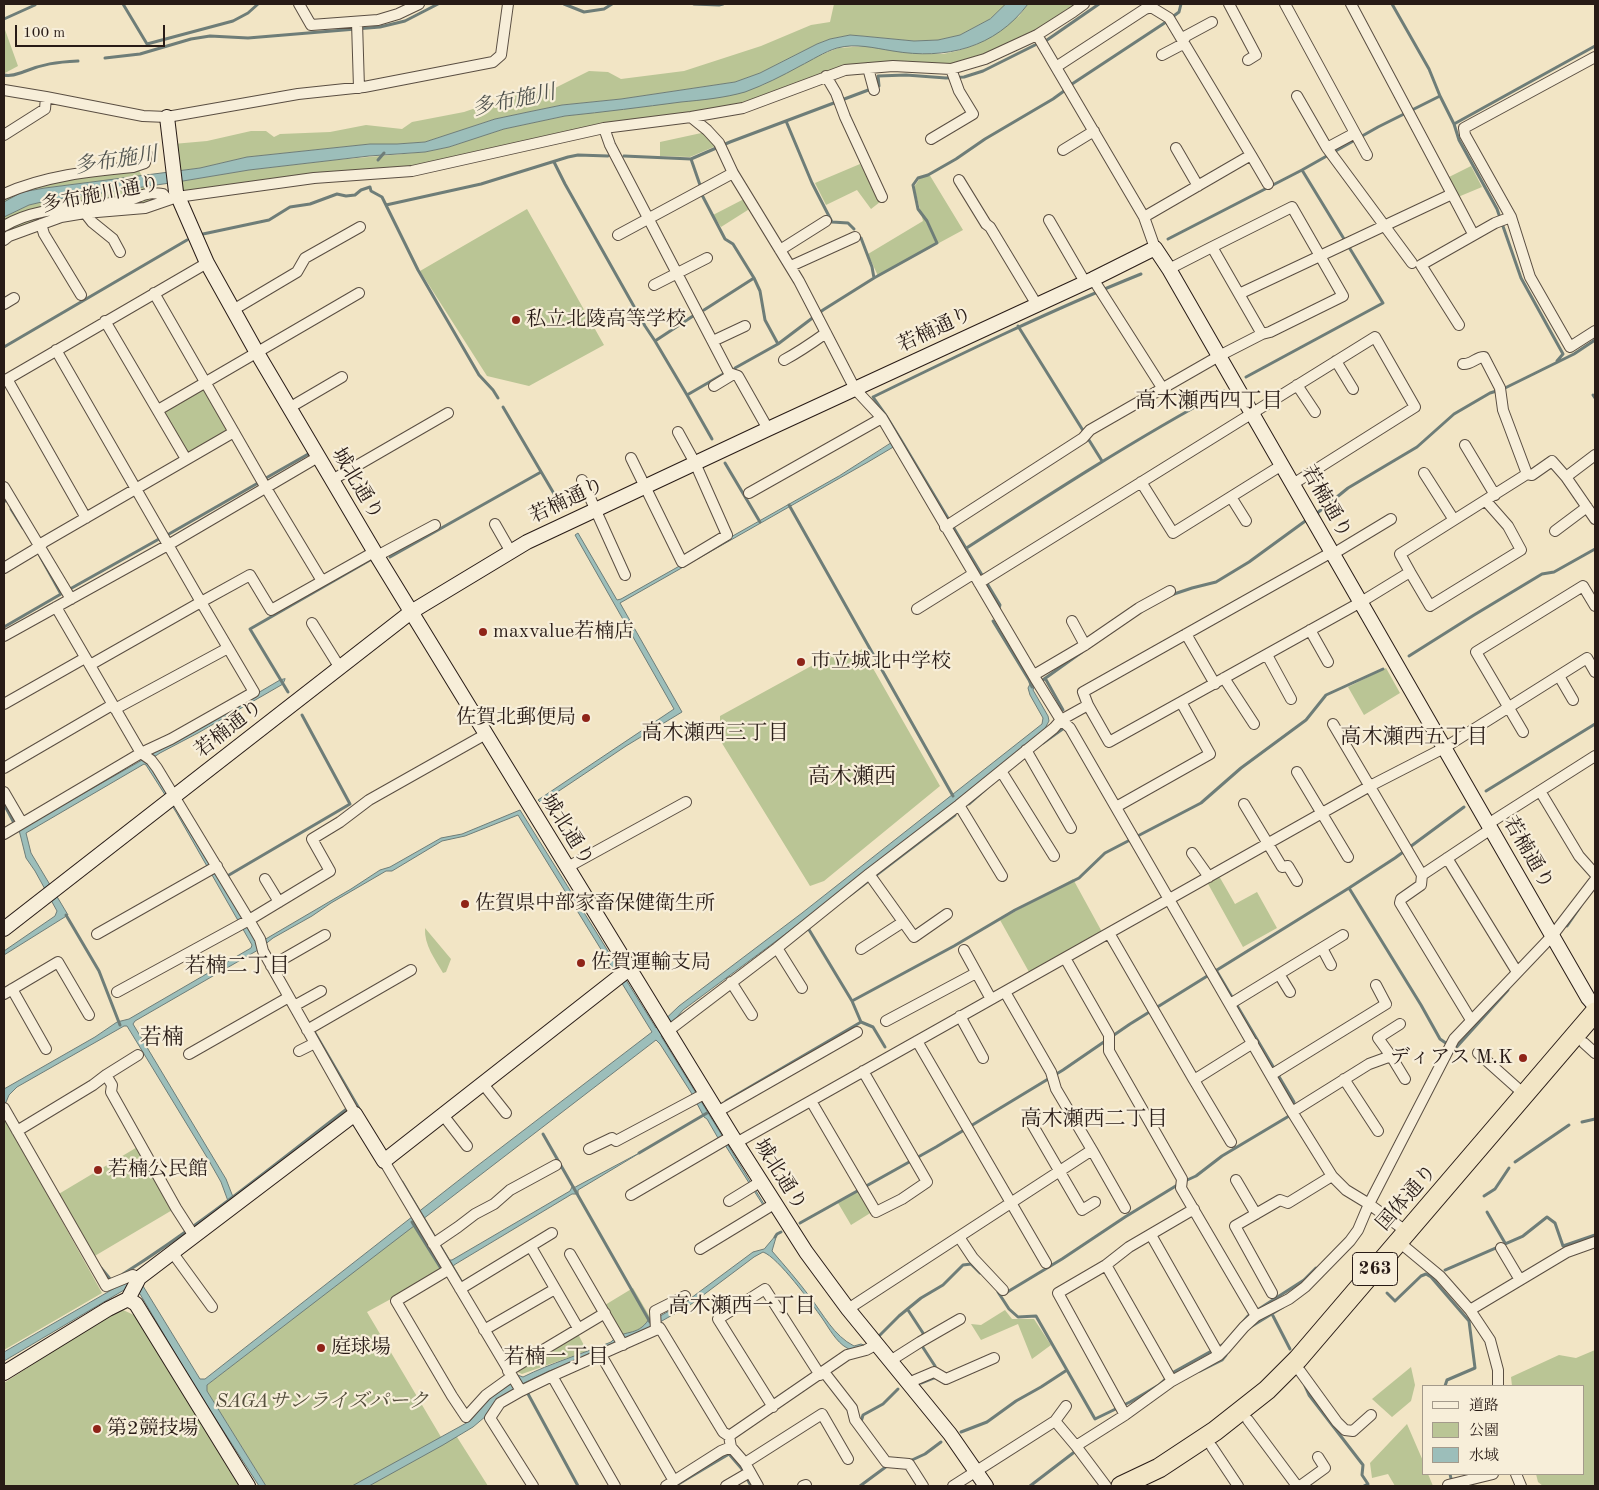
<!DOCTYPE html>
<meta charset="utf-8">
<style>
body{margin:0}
#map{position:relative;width:1599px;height:1490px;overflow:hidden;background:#f2e5c5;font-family:"Old Standard TT","Noto Serif JP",serif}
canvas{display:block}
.frame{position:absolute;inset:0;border:5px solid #281b16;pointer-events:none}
.legend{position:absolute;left:1422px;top:1385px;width:162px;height:90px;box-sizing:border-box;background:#f7eed9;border:1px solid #a49a8b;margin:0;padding:6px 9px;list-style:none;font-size:15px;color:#281b16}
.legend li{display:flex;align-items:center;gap:10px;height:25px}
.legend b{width:25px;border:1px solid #a49a8b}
.scale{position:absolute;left:15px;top:25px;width:150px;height:22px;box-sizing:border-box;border:2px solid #281b16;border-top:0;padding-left:6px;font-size:15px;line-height:18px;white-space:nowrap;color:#281b16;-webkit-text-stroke:4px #f7eed9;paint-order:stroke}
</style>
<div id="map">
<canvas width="1599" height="1490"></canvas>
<div class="frame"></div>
<ul class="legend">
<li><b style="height:6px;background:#f7eed9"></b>道路</li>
<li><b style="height:14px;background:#bac595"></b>公園</li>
<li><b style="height:14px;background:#9cbeba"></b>水域</li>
</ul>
<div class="scale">100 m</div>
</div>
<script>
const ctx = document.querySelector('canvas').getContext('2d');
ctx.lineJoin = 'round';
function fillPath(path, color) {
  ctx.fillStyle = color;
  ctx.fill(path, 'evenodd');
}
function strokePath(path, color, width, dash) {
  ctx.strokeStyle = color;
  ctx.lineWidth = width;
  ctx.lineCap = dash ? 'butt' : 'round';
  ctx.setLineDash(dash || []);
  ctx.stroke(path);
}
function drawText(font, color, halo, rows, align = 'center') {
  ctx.font = font + ' "Old Standard TT","Noto Serif JP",serif';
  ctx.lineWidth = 4.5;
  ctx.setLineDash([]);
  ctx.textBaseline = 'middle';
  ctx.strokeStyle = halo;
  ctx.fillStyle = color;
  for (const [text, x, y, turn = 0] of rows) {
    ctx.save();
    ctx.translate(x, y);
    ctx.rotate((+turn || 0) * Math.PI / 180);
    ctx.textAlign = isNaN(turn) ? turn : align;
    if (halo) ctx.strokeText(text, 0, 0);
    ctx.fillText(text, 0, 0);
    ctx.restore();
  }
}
fillPath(new Path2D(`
 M834 4H1006L990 19 960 35 938 40 914 41 862 36 850 35 830 39 817 44 760 73 735 82 621 99 562 105 528 112 495 119 425 142 397 144H370L247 157 200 168 177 171 173 144 207 141 251 131H266L274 137 280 134 330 132 366 125 402 129 412 122 464 112 508 97 555 88 589 71 608 72 621 79 684 71 761 46 811 25 830 22Z
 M1028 4H1076L1034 32 983 56 950 66 892 63H863L843 66 742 104 531 139 477 155 412 168 180 192 177 182 249 170 335 160 425 152 449 147 504 129 565 116 726 96 763 85 818 56 838 48 867 46 894 51 924 54H943L957 51 975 45 1019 16Z
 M4 27 18 66 5 73H4Z
 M706 132 716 146 690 157 660 156V142Z
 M134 162 142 176 44 188 22 192 4 202V191L45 176Z
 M860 164 880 202 871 209 857 190 826 205 815 183Z
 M1471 166 1482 187 1458 197 1447 178Z
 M929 174 963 230 878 276 868 254 923 221 914 187 920 178Z
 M149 186 155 199 137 205 70 210 4 234V217L29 205 46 201Z
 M744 199 751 208 721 227 713 215Z
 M527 209 604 345 529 386 487 376 420 271Z
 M204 386 230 430 187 455 161 411Z
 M862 649 940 786 824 881 810 886 720 740V716L835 653 847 658Z
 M1386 668 1400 693 1364 715 1348 687Z
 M1219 876 1235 904 1257 892 1277 928 1243 947 1207 882Z
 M1073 879 1102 932 1029 972 1000 920Z
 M425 928 451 959 446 972 443 973C435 959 424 945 425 928Z
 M4 1117 102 1293 4 1350Z
 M139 1146 174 1209 93 1257 57 1195Z
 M859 1190 872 1212 851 1225 838 1203Z
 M416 1223 444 1270 367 1312 441 1437H457L488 1486H266L207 1391V1385Z
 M633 1288 654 1324 638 1333 623 1336 605 1305Z
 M123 1310 134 1315 239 1486H4V1383L114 1312Z
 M1005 1310 1012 1319H1034L1051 1345 1032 1359 1018 1324 981 1340 971 1324 981 1325Z
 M577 1332 587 1351 522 1374 515 1371Z
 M1595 1350V1486H1543L1538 1482 1536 1474H1583V1386H1512L1511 1377 1559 1355 1576 1358Z
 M1411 1367 1415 1385 1411 1401 1392 1417 1372 1399Z
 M1407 1424 1423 1461V1474H1428L1433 1486H1395L1388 1474 1372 1478 1370 1463Z`), '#bac595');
const water = new Path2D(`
 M1006 4H1028C995 48 946 60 893 51 874 48 856 43 837 48 824 52 812 60 800 66 782 76 764 85 745 92 724 98 702 100 681 102 643 107 604 112 565 116L504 129 449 147 425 152 369 156 249 170 177 182 46 201 29 205 4 217V202L22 192 45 188 177 171 200 168 247 157 370 144H397L425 142 495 119 528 112 562 105 621 99 735 82 760 73 817 44 830 39 850 35 862 36 914 41 938 40 960 35 990 19Z
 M893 442 895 446 868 462 620 603 682 712 626 746 541 803 538 800 674 709 575 535 578 533 617 600 621 599 839 476Z
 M285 679 283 684 198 733 160 753 148 761 264 940 351 889 380 870 390 867 441 838 462 834 520 810 656 1028 679 1006 802 913 1042 724 1043 718 1030 695 1028 688 1031 682 1034 687 1033 690 1048 716 1049 721 1043 732 803 921 683 1010 661 1036 764 1204 763 1205 725 1145 718 1138 707 1119 704 1117 692 1094 660 1044 656 1040 207 1385V1391L266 1486H259L195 1387 140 1294 124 1290 4 1361V1352L127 1281 143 1286 200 1379H205L477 1166 652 1032 518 815 465 836 442 841 392 871H386L331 903 312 916 273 938 258 950 135 1021 133 1024 226 1179 233 1197 228 1201 221 1182 208 1159 127 1026H124L17 1087 9 1095 4 1107V1089L95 1037 117 1022 129 1019 251 948 252 945 176 812 146 765 144 764 26 833 31 853 68 915 4 955V951L55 916 57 911 35 871 26 858 19 830 144 759 149 753 193 731 280 680Z
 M643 1151 578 1190V1194H572L454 1265 453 1267H452L449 1262V1260H452L570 1191 572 1187H575Z
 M777 1234 772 1251C785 1266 798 1281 810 1297 823 1314 834 1336 854 1346L861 1344 864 1345C860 1350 853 1352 847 1348 836 1342 829 1328 822 1318 812 1304 778 1257 763 1252L754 1257 690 1305 653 1326 583 1359 549 1371 524 1383 497 1400 486 1416 473 1427 443 1445 369 1486H352L470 1421 490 1398 517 1380 515 1374 523 1377C551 1363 582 1354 611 1342 623 1328 637 1338 649 1319L653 1320 687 1301 753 1252 764 1249Z`);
fillPath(water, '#9cbeba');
strokePath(water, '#6e7d78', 1);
strokePath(new Path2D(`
 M123 4 147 44 233 21 248 13 258 4
 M564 4 584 12 604 9 612 4
 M694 4 719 5 723 4
 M1392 4 1429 69 1440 96 1454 124 1459 140 1497 209 1521 278 1563 354 1557 361
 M4 19 35 5
 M1047 40 1099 4
 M105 58 140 54 191 39 210 36 248 38 380 27 405 21 438 4
 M4 75C11 77 17 74 23 72 42 64 57 62 78 61
 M1072 84 1163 24 1179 12 1181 4
 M786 121 812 183 832 222 848 223 854 229
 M1454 124 1595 46
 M624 156 691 159 730 142 879 86 878 76 906 75 946 78 964 77 983 71 1035 45
 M691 159 700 185
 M378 160 384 153
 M554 162 565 184 645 326 655 341
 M702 195 725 239 733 244 754 278 760 291 765 320 778 344
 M386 205 481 184 568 157 578 155 608 156
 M203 234 269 220 290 207 310 204 337 194 346 196 355 195 361 190 370 187 371 191 382 197 418 270 479 375 493 390 498 398
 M861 238 872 267 874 278
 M1168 239 1302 170 1378 127 1440 96
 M704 310 754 278
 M1018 326 1102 461
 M4 347 187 240
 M735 368 778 344 823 310 874 278 937 243 927 221 918 209 913 185 918 178 928 175 956 159 985 139 1053 99 1064 91
 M1246 377 1383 303 1302 170
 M687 395 655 341 693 316
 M1593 395 1595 398
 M503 407 563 509
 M712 439 687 395 725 373
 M725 463 760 522
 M266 478 310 453
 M4 497 6 501
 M789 505 953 796
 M11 509 23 528
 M1316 514 1348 488 1417 447 1454 414 1490 393 1503 389 1574 354 1595 340
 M169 534 258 483
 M965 549C1050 494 1135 439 1224 391
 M390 557 541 472
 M70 589 159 539
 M1171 595 1192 588 1216 582 1249 562 1308 519
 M999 608 1000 605 901 440 885 414 873 397C961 354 1049 311 1141 274
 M993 621 1029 680 1032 687
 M4 627 61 594 40 556
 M1409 656 1474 615 1542 574 1554 572 1595 549
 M1045 678 1063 710
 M1040 682 1082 652
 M288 692 250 629 370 560
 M1043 743 1064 728
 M1486 791 1595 724
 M4 804 13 821
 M969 804 986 789
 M229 875 350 804 302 715
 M1349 888 1421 1005 1440 1039 1450 1046
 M850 895 955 815
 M66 915 99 971 120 1025
 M1567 926 1580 907
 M810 927 808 928 852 1001 861 1022 873 1027 885 1047
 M1216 970 1294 1102 1292 1107
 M852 1001 954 946 1015 910 1079 878 1105 853 1201 803 1241 768 1306 720 1326 695 1383 669
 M315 1033 361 1112
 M1454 1050 1508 990
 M726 1101 861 1022
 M1582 1122 1595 1119
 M543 1134 650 1322
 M639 1153 707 1113
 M1515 1162 1569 1125
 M1185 1181 1196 1176 1222 1156 1289 1116 1290 1113
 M402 1182 464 1286
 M1484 1196 1495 1189 1509 1168
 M1487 1212 1505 1243
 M412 1222 442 1270
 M800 1223 936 1147 1063 1070 1130 1024 1349 888 1395 858 1464 807
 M775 1237 777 1234 781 1232
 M101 1268 111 1280
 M1445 1270 1523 1236 1547 1217 1555 1223 1563 1246 1595 1235
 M123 1274C202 1224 274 1165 348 1108
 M998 1292 1009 1309 1018 1317 1036 1316 1095 1419 1130 1402 1159 1385 1172 1373 1224 1344 1248 1316 1304 1280 1316 1268
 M1387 1293 1395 1301 1421 1276 1426 1274 1431 1277 1469 1321 1475 1368 1447 1380 1445 1386
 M1004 1294 1062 1259 1125 1217 1179 1184
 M908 1310 923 1333V1337
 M1272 1314 1290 1349
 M1252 1326 1283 1307
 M880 1335 899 1316 921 1298 943 1285 963 1265 971 1264 980 1273
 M922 1343V1346L935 1366 936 1371
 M1200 1371 1222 1360 1226 1355
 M921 1383 936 1377
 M1305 1386 1309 1395 1363 1465 1362 1475 1368 1484 1364 1486
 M527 1392 578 1486
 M861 1422 863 1415 883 1404 898 1389
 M961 1432 987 1422 1016 1401 1041 1387 1067 1370
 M912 1460 925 1454 941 1442
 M1450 1474 1452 1483
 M675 1486 729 1454 742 1469 751 1486
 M860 1486 887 1466
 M1030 1486 1077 1450`), '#6e7d78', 3);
const street = new Path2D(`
 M299 4 311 25 378 20 398 14 419 4
 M1229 4 1256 55 1248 60
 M1285 4 1355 133 1327 148 1412 263
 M357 22 359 88
 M1037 35 1144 217 1155 248
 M1162 55 1181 45 1186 36 1212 22
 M1595 57 1464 128 1465 135 1511 217 1530 277 1570 347 1595 331
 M1056 67 1145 9 1151 7 1169 18 1251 155 1144 217
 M868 68 874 90
 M826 76 836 93 845 117 882 197
 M4 90 46 97 143 116 167 117 298 94 364 87 493 62 501 55 508 4
 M1297 96 1327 148
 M691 117 707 130 719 143 733 173 799 281 855 389 882 418 1035 678 1061 720 1070 728 1289 1107 1332 1176 1346 1190 1369 1204 1407 1232
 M604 128 610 145 729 373 738 376 768 429
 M1355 133 1367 155
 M4 135 45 109 46 97
 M931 139 973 114 959 91 951 69
 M1176 148 1198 186
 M1063 150 1094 131
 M1251 155 1268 184
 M959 180 986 224 990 227 1037 305
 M4 194C44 176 90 171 133 167L145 163 147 154
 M1452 194 1471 230
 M85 213 92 222 113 239 120 252
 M1049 220 1085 282
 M41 224 44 234 81 295
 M4 226C41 204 88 209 129 200 135 199 141 195 147 194 152 192 158 194 163 194L168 200
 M618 235 733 173
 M4 240 9 236 61 217 85 213 145 208 177 197 314 178 412 171 604 128 691 117 743 108 845 70 893 66 951 69 985 59 1037 35 1073 12 1084 4
 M1212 247 1292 207 1343 296 1270 332 1262 334
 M780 250 826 221
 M791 266 855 237
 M1169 269 1212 247 1239 294
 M1093 279 1163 389
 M654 285 707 258
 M154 293 266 488 322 581
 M4 304 14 298
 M233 310 297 272 305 258 360 227
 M105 321 186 459
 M1459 325 1421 265 1495 223 1511 217
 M713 341 745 326
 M784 360C799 352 812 343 826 333
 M1336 361 1353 389
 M1463 364C1471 365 1476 357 1484 357L1500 388 1503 410 1527 474
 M7 379 86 518
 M4 381 207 263
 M1297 385 1315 412
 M714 386 732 375
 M289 408 342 377
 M158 410 359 293
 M1465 445 1495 495
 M631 458 682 562 727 535 695 463 678 432
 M1424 473 1454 520
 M1566 477 1595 455
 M332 480 448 413
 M582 480 625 575
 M1141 482 1173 533 1282 465
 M4 487 71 599
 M749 493 882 418
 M1231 497 1246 521
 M495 524 511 552
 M945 527 1083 438 1090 430 1219 356 1262 334 1239 294 1452 194 1351 4
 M1555 531 1587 507
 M1333 554 1391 519
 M377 556 435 525
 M4 568 34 550 44 542 234 432
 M1410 572 1430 606 1521 550 1508 526 1486 501
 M979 583 1375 337 1415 407 1293 484
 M56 607 141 753 151 760 157 768 249 920 260 939 263 951 355 1114
 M917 609 973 574
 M1072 621 1085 645
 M312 623 340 668
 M1310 630 1328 662
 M1186 634 1215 684
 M4 636 168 545 318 457
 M1267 655 1291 699
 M90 665 201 602 250 575 271 610 374 552
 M1034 675 1085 645 1139 608 1170 591
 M1559 676 1573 700
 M1224 678 1254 724
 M4 704 85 658
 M1088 705 1083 692 1332 552
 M115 709 228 648
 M1333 724 1422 875 1421 885 1401 899 1400 903 1471 1020
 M1523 732 1476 652 1583 586 1595 606
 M1026 750 1071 828
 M4 768 112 705
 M1001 771 1054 856
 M1297 772 1348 857
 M1540 791 1579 856 1595 874
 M4 792 22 823
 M1244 804 1282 867 1288 866 1297 881
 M959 805 1002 876
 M1116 807 1210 754 1181 702
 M1488 824 1595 756
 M4 834 141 753 171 739 254 692 201 602 56 350
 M1192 853 1209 877
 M1447 858 1517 972
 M566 868 686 802
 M869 874 914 937 947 914
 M1422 875 1491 829
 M265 879 279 902
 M1109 933 1194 1080 1253 1043
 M97 934 217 866
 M777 948 802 988
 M1322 948 1331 965
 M861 949 903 922
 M964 950 991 999
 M1065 958 1109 1035V1051L1182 1179 1181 1188 1256 1316
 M271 966 325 935
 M1279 974 1290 992
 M731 982 752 1015
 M12 989 46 1049
 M117 992 249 920 330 871 312 839 340 822 369 800 486 734
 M4 994 58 962 89 1015
 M1230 1004 1343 935
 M294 1006 321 991
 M960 1016 983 1058
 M886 1021 976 973
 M307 1030 411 970
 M668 1031 777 948 869 874 959 805 1054 728 1061 720 1088 705 1109 742 1361 602 1410 572 1400 554 1527 474 1532 475 1552 461 1566 477 1595 519
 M917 1041 1046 1263
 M1584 1043 1595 1053
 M299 1051 315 1043
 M1478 1053 1525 1095
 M189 1054 289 997
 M1391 1056 1405 1079
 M106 1075 112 1085 111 1092 176 1208 194 1236
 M1271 1075 1386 1004 1376 985
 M1344 1079 1378 1131
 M1194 1080 1231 1142
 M483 1084 506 1113
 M811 1101 876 1212 902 1199 927 1182 863 1071
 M4 1108 106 1286 133 1275 139 1278
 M717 1112 857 1032
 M1292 1112 1369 1064 1391 1056 1378 1038 1400 1024
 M443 1115 467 1146
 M1045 1117 1032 1124 1082 1210 1095 1202
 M17 1131 93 1085 106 1075 138 1055
 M736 1143 1370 786 1444 748 1587 658 1595 672
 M589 1149 612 1138 616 1141 706 1093
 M1092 1150 1125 1208
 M384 1161 521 1391
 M1236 1180 1256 1214
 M631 1195 732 1136
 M729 1201 760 1182
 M1151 1235 1219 1355
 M959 1237 973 1258 1003 1290
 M1399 1242 1440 1276 1470 1310 1490 1340 1498 1370V1386
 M433 1244 458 1227 475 1214 494 1204 510 1190 556 1165
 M531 1247 578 1328
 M1501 1248 1520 1280
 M700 1249 774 1204
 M172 1252 212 1307
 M570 1254 623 1345
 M1106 1265 1172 1381
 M448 1270 396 1301 452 1396 466 1417 486 1395 511 1377
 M460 1289 552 1233
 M1272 1293 1235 1226 1280 1200 1288 1203 1332 1176
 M848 1309 1092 1150 1056 1089 1051 1072 1005 992
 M1470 1310 1567 1252 1595 1242
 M484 1330 555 1289
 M656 1330 655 1311 685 1296
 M601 1355 674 1481
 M890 1361 920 1342 960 1319
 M508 1371 605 1313
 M1300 1371 1337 1422 1345 1430 1353 1431 1371 1415
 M824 1372 852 1408 855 1420 886 1462 909 1464 923 1486
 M552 1376 615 1486
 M908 1383 934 1372 946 1379 994 1358
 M773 1407 718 1319 765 1289 820 1375
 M1125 1415 1058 1293 1106 1265 1129 1247 1194 1209
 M1248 1420 1297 1486
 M1055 1421 1076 1446 1125 1415 1172 1381 1219 1355 1225 1349 1244 1327 1256 1316 1289 1299 1305 1287 1350 1241 1358 1230 1369 1204 1454 1039 1552 936 1595 880
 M1076 1446 1106 1486
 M731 1447 729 1436 847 1355 866 1350 877 1344
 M1212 1447 1238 1486
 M745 1463 822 1414 848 1459
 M1516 1474 1521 1486
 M1448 1485 1493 1474
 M533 1486 490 1418 500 1403 521 1391 552 1376 660 1328 723 1432 729 1436
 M666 1486 721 1451 731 1447 745 1463 758 1486
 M726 1486 750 1472
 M803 1486 806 1485
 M953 1486 1055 1421 1066 1406
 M1300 1486 1325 1468 1318 1457`);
const secondary = new Path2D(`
 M167 117 176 192 207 263 256 351 377 556 732 1136 806 1252 848 1309 950 1434 986 1486
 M4 929 411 612 527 542 768 429 1093 279 1155 248 1169 269 1588 998 1595 1006
 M128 1299 136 1304 248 1486
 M4 1373 108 1309 128 1299 139 1278 355 1114 384 1161 629 969`);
const highway = new Path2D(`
 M1121 1486 1159 1468 1215 1431 1267 1390 1298 1359 1595 1012`);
strokePath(street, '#5a4e42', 12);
strokePath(secondary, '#281b16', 16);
strokePath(highway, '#281b16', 21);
strokePath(street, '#f7eed9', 10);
strokePath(secondary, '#f7eed9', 14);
strokePath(highway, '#f2e5c5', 19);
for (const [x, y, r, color] of [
 [516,320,5,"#8f2418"],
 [483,632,5,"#8f2418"],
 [801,662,5,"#8f2418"],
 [586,718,5,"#8f2418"],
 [465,904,5,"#8f2418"],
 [581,963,5,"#8f2418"],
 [1523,1058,5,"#8f2418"],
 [98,1170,5,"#8f2418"],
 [321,1348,5,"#8f2418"],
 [97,1429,5,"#8f2418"]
]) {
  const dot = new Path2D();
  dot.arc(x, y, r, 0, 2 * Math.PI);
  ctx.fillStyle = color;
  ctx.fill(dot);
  strokePath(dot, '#f7eed9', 2);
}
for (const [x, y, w] of [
 [1375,1269,45]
]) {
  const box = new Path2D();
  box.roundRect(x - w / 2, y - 16.5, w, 33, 4);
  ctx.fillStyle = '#f7eed9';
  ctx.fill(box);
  strokePath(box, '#281b16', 1);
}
drawText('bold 19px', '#281b16', null, [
 ["263",1375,1269]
]);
drawText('20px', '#281b16', '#f7eed9', [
 ["多布施川通り",101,195,-11],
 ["若楠通り",935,330,-25],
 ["城北通り",357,484,59],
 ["若楠通り",567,501,-25],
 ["若楠通り",1326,502,60],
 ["若楠通り",229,729,-38],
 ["城北通り",567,830,58],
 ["若楠通り",1528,853,60],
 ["城北通り",780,1175,58],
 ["国体通り",1407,1198,-49]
]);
drawText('20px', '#281b16', '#f7eed9', [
 ["私立北陵高等学校",526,320],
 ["maxvalue若楠店",493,632],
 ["市立城北中学校",811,662],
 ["佐賀北郵便局",576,718,"right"],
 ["佐賀県中部家畜保健衛生所",475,904],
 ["佐賀運輸支局",591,963],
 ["ディアス M.K",1513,1058,"right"],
 ["若楠公民館",108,1170],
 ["庭球場",331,1348],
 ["第2競技場",107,1429]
], 'left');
drawText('italic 20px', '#544e3c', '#f7eed9', [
 ["SAGAサンライズパーク",322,1402]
]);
drawText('italic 21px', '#51544f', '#f7eed9', [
 ["多布施川",514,101,-12],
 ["多布施川",116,161,-9]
]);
drawText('21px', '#281b16', '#f7eed9', [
 ["高木瀬西四丁目",1209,401],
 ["高木瀬西三丁目",715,733],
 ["高木瀬西五丁目",1414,737],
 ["若楠二丁目",237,966],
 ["高木瀬西二丁目",1094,1119],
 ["高木瀬西一丁目",742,1306],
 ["若楠一丁目",556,1357]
]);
drawText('22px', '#281b16', '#f7eed9', [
 ["高木瀬西",852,777],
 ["若楠",162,1038]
]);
</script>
